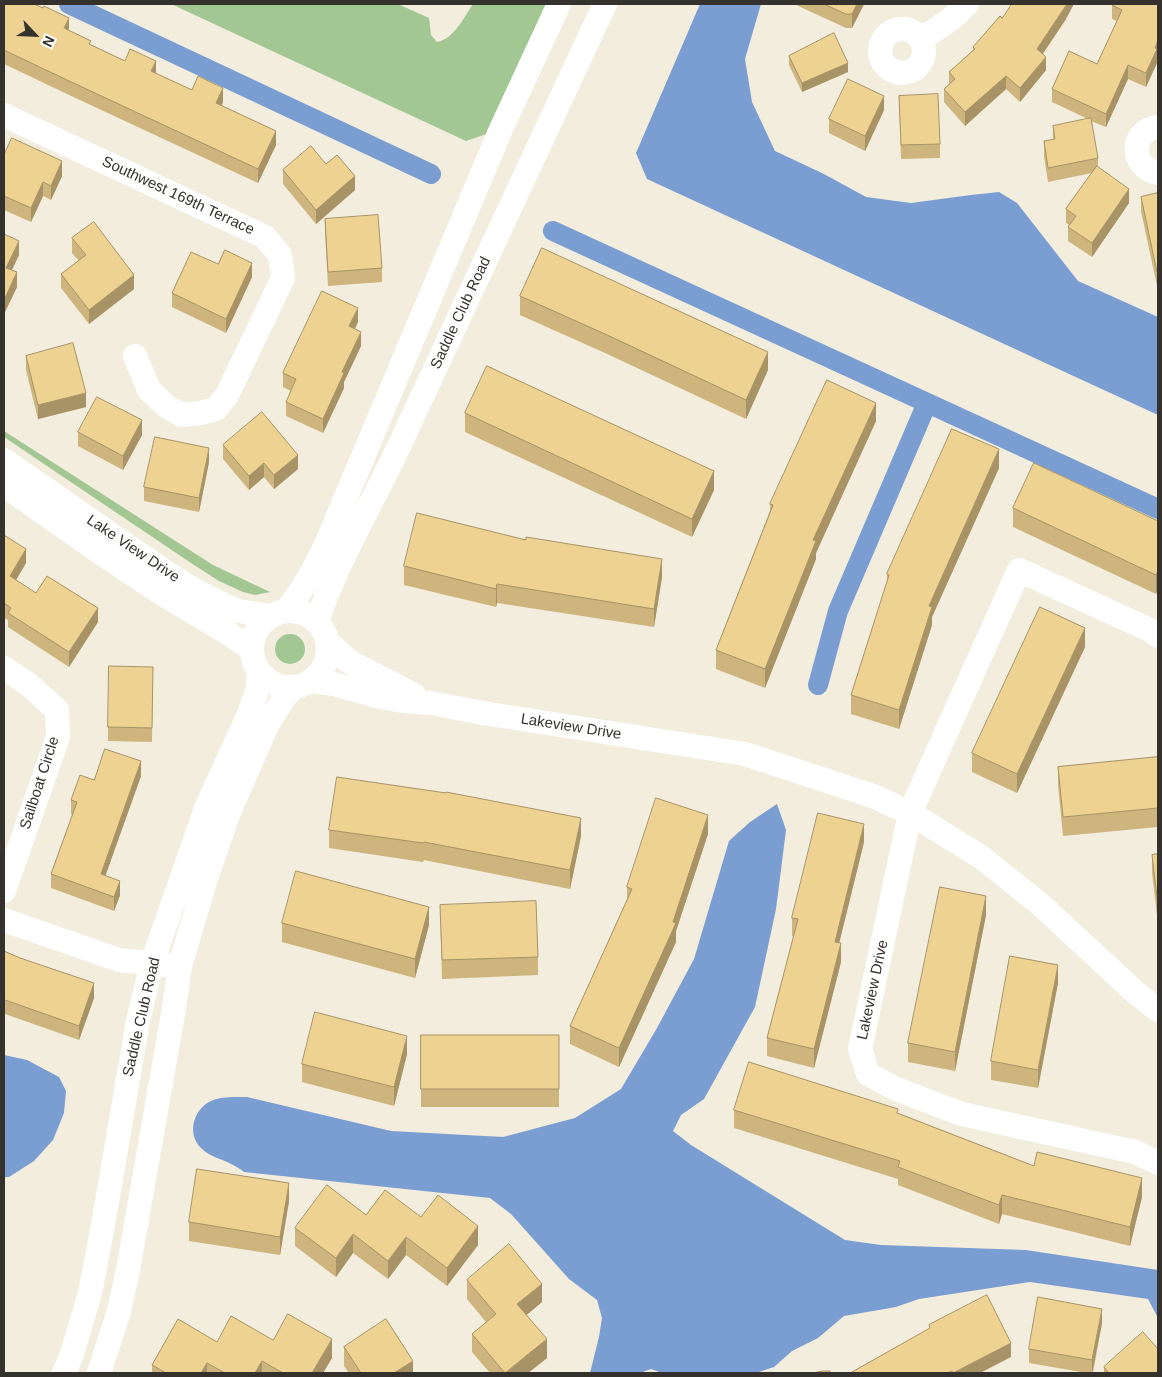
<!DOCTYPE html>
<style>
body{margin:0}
#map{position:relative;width:1162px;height:1377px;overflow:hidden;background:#f3edde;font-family:Helvetica,sans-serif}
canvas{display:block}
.frame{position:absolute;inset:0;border:5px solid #35322d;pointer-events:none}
.north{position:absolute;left:10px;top:10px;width:50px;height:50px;-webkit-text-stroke:4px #fff;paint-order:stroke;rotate:115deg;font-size:14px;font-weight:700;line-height:20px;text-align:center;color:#35322d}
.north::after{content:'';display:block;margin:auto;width:18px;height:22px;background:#35322d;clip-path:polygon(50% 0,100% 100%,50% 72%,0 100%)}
</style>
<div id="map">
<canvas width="1162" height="1377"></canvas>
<div class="frame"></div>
<div class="north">N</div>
</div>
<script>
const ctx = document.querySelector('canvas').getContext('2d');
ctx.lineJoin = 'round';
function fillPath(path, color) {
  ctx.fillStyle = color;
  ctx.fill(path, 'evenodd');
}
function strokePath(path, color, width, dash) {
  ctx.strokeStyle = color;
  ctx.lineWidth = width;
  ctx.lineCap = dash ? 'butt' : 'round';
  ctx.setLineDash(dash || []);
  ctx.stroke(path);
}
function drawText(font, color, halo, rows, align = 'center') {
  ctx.font = font + ' Helvetica,sans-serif';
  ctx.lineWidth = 4;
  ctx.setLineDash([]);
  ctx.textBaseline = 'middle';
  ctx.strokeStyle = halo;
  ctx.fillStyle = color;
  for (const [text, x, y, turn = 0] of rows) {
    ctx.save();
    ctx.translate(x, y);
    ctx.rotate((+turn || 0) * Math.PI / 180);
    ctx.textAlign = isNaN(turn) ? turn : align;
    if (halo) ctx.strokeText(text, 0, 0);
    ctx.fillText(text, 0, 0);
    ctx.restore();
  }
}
fillPath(new Path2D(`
 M171 4H398L429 18 431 35 437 42C454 39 464 17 473 4H559L501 129 466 141Z
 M4 431 213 565 270 592 255 595 243 592 219 581 194 565 4 437Z
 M275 649a15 15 0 1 1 30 0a15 15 0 1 1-30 0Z`), '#a3c793');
fillPath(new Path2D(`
 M700 4H761L745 59 752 102 775 151 824 174 866 197 911 203 971 195 999 192 1017 203 1078 281 1158 317V415L647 179 636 153Z
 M777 804 786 830 776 909 755 1007 704 1099 681 1115 673 1131 691 1145 845 1240 881 1245 1026 1250 1158 1270V1318L1148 1299 1030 1282 919 1299 896 1307 844 1316 818 1338 792 1351 774 1367 756 1373H662L651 1369 640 1373H590L599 1337 602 1318 597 1300 569 1279 511 1214 490 1198 244 1172C240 1169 236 1166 231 1164 220 1158 210 1157 201 1148 187 1134 193 1111 209 1102 220 1096 234 1097 247 1097L391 1131 503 1137 575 1118 621 1089 657 1028 694 959 729 841 750 822Z
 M4 1055 27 1060 59 1077 66 1091 64 1113 53 1140 34 1161 9 1177H4Z`), '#7a9dd2');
strokePath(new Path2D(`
 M69 4 431 174
 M553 231 1158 509
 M818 685 838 611 927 403`), '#7a9dd2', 20);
strokePath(new Path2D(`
 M880 51a22 22 0 1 1 44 0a22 22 0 1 1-44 0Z
 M921 39 950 20 967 4
 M4 115 265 237 280 255 283 278 227 395 216 409 200 413 182 415 166 406 149 390 135 356
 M1158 127C1130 130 1129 167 1158 173
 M4 460 167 573 196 591 226 606 238 611 271 616
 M4 485C54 520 104 556 155 589 187 610 221 627 252 649
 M286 611C302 591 314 570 325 547L501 129 559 4
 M252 649a38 38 0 1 1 76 0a38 38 0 1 1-76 0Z
 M317 622C337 560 373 503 400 444 468 296 537 150 605 4
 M1158 636 1152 631 1019 570 910 813 860 1049 868 1074 896 1089 962 1114 1135 1152 1158 1163
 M328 642 348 661 414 695
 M4 668 28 684 57 710 58 737 4 891
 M311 681 334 684 376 696 403 701 431 703 483 713 745 754 873 796 910 813 981 857 1041 905 1135 992 1158 1010
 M4 920 119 960 166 965
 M64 1373 72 1354 90 1293 103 1225 138 1021 152 963 207 806 249 714 257 691 259 672
 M99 1373 119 1311 128 1270 173 1014 180 966 206 878 229 812 268 723 284 698 294 687`), '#fff', 24);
fillPath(new Path2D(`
 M4 4 69 31 91 45 125 61 156 74 192 90 223 102 222 105 276 145 258 183 67 94 4 64Z
 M794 4H864L852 28H846Z
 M1158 4V54L1157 56V63L1146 87 1128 79 1106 127 1091 121 1098 158V167L1129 203 1092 257 1068 241V227L1069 225 1066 223V209L1092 173 1048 182 1044 156V141L1053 140V126L1088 119 1052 102V89L1097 64 1117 21 1112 19V5Z
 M1002 18 1066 19 1043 54 1046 70 1020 102 1006 89 965 126 944 102V89L949 84V72L973 50V47Z
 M789 56 848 72 802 92 789 65Z
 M899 96 940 144V158L901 159Z
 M884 110 865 151 829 133V119Z
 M4 155 62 176 51 200 43 196 31 222 4 210Z
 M326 164 355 190 316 224 283 184V170Z
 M1158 193 1157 286 1141 211V197Z
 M325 219 382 268V282L328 286 325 233Z
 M4 234 19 255 12 270 17 287 5 312 4 311Z
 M72 238 134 289 89 324 61 288V274L79 261 72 253Z
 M218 264 252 277 226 333 172 307V293Z
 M520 296 768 370 746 419 605 353 520 315Z
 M358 322 355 329 361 346 344 382V388L323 433 286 416V402L291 391 283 387V373Z
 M26 356 86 407 38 419 26 370Z
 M465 413 714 490 692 537 465 432Z
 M876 421 816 553V559L765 688 716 669V650L770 511V504Z
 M78 432 142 435 123 470 78 446Z
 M223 445 298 469 274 489 264 477 249 490 223 459Z
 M209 462 199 512 144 501V487Z
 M999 468 932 617V625L899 729 851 714V695L887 583V574Z
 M1013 508 1158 521V589L1156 594 1013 527Z
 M4 535 26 563 16 580 36 593 98 622 69 667 8 627V620L4 618Z
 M404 566 662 577 654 627 497 603 496 607 404 585Z
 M1085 647 1017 793 972 772V753Z
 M153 667 152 742 108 741V727Z
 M1158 757V827L1063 836 1058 785V767Z
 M141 776 105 876 120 895 114 911 51 888V874L72 815 71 814V800L94 780Z
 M329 830 581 836 570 889 424 860 423 862 329 848Z
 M708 834 676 931V942L619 1067 570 1044V1026L627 900V887Z
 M864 842 839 943 841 962 814 1068 767 1056V1038L794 937 792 936V918Z
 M1158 854V924L1152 873V855Z
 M440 905 538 957V975L442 979Z
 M986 915 955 1071 908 1062V1043Z
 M282 923 429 925 415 978 282 942Z
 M4 951 94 998 79 1040 5 1014Z
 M1058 983 1038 1088 991 1080V1061Z
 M421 1035H559V1107H421Z
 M407 1054 394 1106 302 1082V1064Z
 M734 1110 898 1113 1034 1166 1142 1197 1130 1246 1002 1214 999 1224 898 1185V1179L734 1128Z
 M289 1201 280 1255 189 1241V1222Z
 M366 1215 421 1217 478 1245 447 1286 406 1255 388 1279 353 1253 336 1277 295 1246V1228Z
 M467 1280 542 1302 526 1315 547 1358 528 1373H490L472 1352V1334L486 1322 467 1299Z
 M1102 1323 1093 1373H1087L1029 1363V1349Z
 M273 1340 332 1358 323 1373H152V1365L217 1342Z
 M344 1347 413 1373H349L344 1366Z
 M1104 1367 1158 1373H1104Z`), '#cdb57d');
fillPath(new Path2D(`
 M857 4H864L852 28V14Z
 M1067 4H1074L1066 19 1037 62V49Z
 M69 18V32L64 28Z
 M1158 40 1157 63 1146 87V73Z
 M1046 57V70L1020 102V88Z
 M156 61V75L151 71Z
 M848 63V72L802 92V83Z
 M1128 65V79L1106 127V114Z
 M1006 76V89L965 126V112Z
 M223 88V102L216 117V103Z
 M884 96V110L865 151V136Z
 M276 131V145L258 183V169Z
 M62 161V176L51 200V186Z
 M355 176V190L316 224V210Z
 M43 182V196L31 222V208Z
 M1129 189V203L1092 257V243Z
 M19 241V255L6 282V268Z
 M252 263V277L226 333V319Z
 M17 272V287L5 312V298Z
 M1157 272H1158V286H1157Z
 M134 275V289L89 324V310Z
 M358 308V322L349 340V326Z
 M361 332V346L344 382V388L323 433V419L342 372Z
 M768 352V370L746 419V400Z
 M86 393V407L38 419V405Z
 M876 403V421L816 553V559L765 688V669L813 540Z
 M142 420V435L123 470V456Z
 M209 448V462L199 512V498Z
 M999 449V468L932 617V625L899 729V710L929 606Z
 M298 455V469L274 489V475Z
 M264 463V477L249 490V476Z
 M714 471V490L692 537V519Z
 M26 549V563L10 590V576Z
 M662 559V577L654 627V609Z
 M1158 571V589L1156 594V575Z
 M497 584V603L496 607V589Z
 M98 608V622L69 667V652Z
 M1085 628V647L1017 793V774Z
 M141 761V776L101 888V874Z
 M708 815V834L676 931V942L619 1067V1048L673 922Z
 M581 818V836L570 889V870Z
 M864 824V842L835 960V942Z
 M120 881V895L114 911V897Z
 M986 896V915L955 1071V1052Z
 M429 907V925L415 978V959Z
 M841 943V962L814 1068V1049Z
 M1058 965V983L1038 1088V1070Z
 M94 983V998L79 1040V1026Z
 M5 1000V1014L4 1017V1003Z
 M407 1036V1054L394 1106V1087Z
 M1142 1178V1197L1130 1246V1227Z
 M289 1183V1201L280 1255V1237Z
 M1002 1195V1214L999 1224V1205Z
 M478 1226V1245L447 1286V1268Z
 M353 1234V1253L336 1277V1258Z
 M406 1237V1255L388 1279V1261Z
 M542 1284V1302L517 1323V1304Z
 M1102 1309V1323L1092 1373V1360Z
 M332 1339V1358L323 1373H312Z
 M547 1339V1358L528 1373H506Z
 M1011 1343V1357L980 1373H953Z
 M262 1361V1373H255Z
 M413 1361V1373H394Z
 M207 1363V1373H201Z`), '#a79366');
const building = new Path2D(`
 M4 4H34L43 8 44 6 69 18 64 28 91 41 89 44 125 61 130 49 156 61 151 71 192 90 198 76 223 88 216 103 276 131 258 169 67 80 4 50Z
 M824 4H857L852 14H846Z
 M1012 4H1067L1037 49 1046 57 1020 88 1006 76 965 112 944 89 955 79 949 72 975 49 973 47 1000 16 1002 18Z
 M1112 4H1158V40L1155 48 1157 49 1146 73 1128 65 1106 114 1052 89 1069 51 1097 64 1122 10 1112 5Z
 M834 33 848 63 802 83 789 56Z
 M848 79 884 96 865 136 829 119Z
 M938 94 940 144 901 145 899 96Z
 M1091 118 1098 158 1048 168 1044 141 1055 139 1053 126Z
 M12 138 62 161 51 186 43 182 31 208 4 196V155Z
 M311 146 326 164 337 155 355 176 316 210 283 170Z
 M1097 166 1129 189 1092 243 1068 227 1076 216 1066 209Z
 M1158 193V272H1157L1141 197Z
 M378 215 382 268 328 272 325 219Z
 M94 222 134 275 89 310 61 274 86 255 72 238Z
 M4 234 19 241 6 268 17 272 5 298 4 297Z
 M542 248 768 352 746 400 605 334 520 296Z
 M225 250 252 263 226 319 172 293 191 252 218 264Z
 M322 291 358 308 349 326 361 332 342 372 344 373 323 419 286 402 296 379 283 373Z
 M73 343 86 393 38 405 26 356Z
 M487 366 714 471 692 519 465 413Z
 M827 380 876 403 813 540 816 541 765 669 716 650 773 505 770 504Z
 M97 397 142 420 123 456 78 432Z
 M262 412 298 455 274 475 264 463 249 476 223 445Z
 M952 429 999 449 929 606 932 607 899 710 851 695 889 575 887 574Z
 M155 437 209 448 199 498 144 487Z
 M1034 463 1158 521V571L1156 575 1013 508Z
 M417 513 526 540V537L662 559 654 609 497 584 496 589 404 566Z
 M4 535 26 549 10 576 36 593 47 576 98 608 69 652 8 613 11 608 4 603Z
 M1040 607 1085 628 1017 774 972 753Z
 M109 666 153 667 152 728 108 727Z
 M105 749 141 761 101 874 120 881 114 897 51 874 77 802 71 800 80 775 94 780Z
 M1158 757V808L1063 817 1058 767Z
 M337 777 446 793V792L581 818 570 870 424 842 423 843 329 830Z
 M656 798 708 815 673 922 676 923 619 1048 570 1026 632 889 627 887Z
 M818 813 864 824 835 942 841 943 814 1049 767 1038 798 919 792 918Z
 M1158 854V905L1152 855Z
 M296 871 429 907 415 959 282 923Z
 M940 887 986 896 955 1052 908 1043Z
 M536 901 538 957 442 960 440 905Z
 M4 951 20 958 94 983 79 1026 5 1000 4 1003Z
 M1010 956 1058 965 1038 1070 991 1061Z
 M315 1012 407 1036 394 1087 302 1064Z
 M421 1035H559V1089H421Z
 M749 1062 898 1109 897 1113 1034 1166 1037 1152 1142 1178 1130 1227 1002 1195 999 1205 898 1167 900 1161 734 1110Z
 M197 1169 289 1183 280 1237 189 1222Z
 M327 1185 366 1215 385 1190 421 1217 438 1195 478 1226 447 1268 406 1237 388 1261 353 1234 336 1258 295 1228Z
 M509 1244 542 1284 517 1304 547 1339 505 1373 472 1334 496 1314 467 1280Z
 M987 1295 1011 1343 953 1373 952 1371 947 1373H852V1372L930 1328 929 1325Z
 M1038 1297 1102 1309 1092 1360 1029 1349Z
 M288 1314 332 1339 312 1373H283L262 1361 255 1373H225L207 1363 201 1373H166L152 1365 178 1319 217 1342 231 1316 273 1340Z
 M386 1319 413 1361 394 1373H361L344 1347Z
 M1143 1332 1158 1349V1373H1109L1104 1367Z
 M823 1371H830V1373H813Z`);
fillPath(building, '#eed291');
strokePath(building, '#a79366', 1);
drawText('15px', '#35322d', '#fff', [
 ["Southwest 169th Terrace",178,196,25],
 ["Saddle Club Road",461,313,-65],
 ["Lake View Drive",133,549,34],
 ["Lakeview Drive",571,727,9],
 ["Sailboat Circle",40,783,-72],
 ["Lakeview Drive",873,990,-78],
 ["Saddle Club Road",142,1017,-77]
]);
</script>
